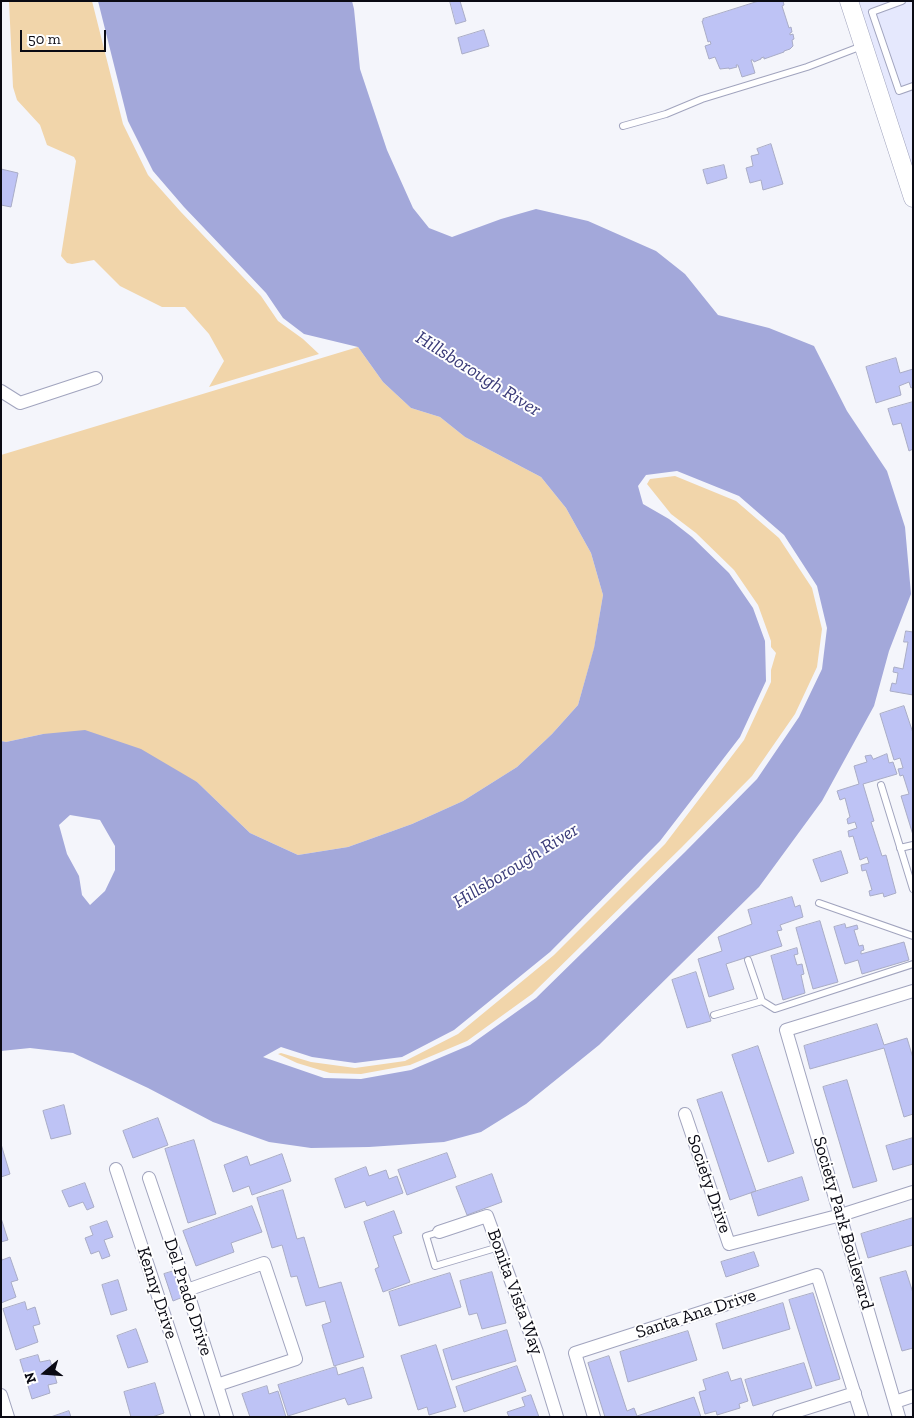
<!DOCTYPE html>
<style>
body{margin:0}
#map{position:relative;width:914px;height:1418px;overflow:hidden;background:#f4f5fb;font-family:"Zilla Slab",serif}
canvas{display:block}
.frame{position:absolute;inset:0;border:2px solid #0a0a13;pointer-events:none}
.north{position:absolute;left:20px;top:1348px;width:50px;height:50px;-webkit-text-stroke:4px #fff;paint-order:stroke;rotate:252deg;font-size:14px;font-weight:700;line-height:20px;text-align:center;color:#0a0a13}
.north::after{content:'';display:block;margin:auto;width:18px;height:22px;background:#0a0a13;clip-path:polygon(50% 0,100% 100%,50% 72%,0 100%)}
.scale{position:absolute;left:20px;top:30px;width:86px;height:22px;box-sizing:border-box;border:2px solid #0a0a13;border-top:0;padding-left:6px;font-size:15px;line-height:18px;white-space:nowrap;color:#0a0a13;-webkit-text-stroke:4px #fff;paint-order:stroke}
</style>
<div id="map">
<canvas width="914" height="1418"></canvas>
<div class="frame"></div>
<div class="north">N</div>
<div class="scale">50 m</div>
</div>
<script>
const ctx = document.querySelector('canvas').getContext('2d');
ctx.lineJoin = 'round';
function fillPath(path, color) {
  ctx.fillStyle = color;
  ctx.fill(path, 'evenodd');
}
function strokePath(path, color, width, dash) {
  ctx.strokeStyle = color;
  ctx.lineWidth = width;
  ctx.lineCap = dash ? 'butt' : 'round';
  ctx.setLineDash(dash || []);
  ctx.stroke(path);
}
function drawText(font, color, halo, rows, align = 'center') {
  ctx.font = font + ' "Zilla Slab",serif';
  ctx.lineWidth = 4;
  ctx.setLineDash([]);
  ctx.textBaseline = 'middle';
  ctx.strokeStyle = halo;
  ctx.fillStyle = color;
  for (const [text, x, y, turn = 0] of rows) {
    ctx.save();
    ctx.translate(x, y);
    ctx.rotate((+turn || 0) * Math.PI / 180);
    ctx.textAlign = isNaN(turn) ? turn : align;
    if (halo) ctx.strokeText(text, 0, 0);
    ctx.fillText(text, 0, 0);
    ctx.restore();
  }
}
fillPath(new Path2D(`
 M855 1H913V168L908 169Z`), '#e5e8fd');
fillPath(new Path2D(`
 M9 1H92L123 124 148 175 180 211 261 296 278 321 303 339 319 354 209 387 224 361 209 334 185 307H162L120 286 94 260 72 264 67 263 61 256 76 161 74 157 47 145 40 125 17 100 13 87Z
 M358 347 383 382 411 408 440 417 465 437 541 477 566 508 591 553 603 595 594 649 578 705 552 734 517 767 463 801 412 824 348 847 298 855 250 833 197 782 43 734 6 742 1 741V455Z
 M675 476 736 501 779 538 812 588 822 629 817 667 795 714 752 776 681 848 532 994 467 1041 410 1065 361 1074 330 1073 297 1063 278 1054 281 1053 311 1062 355 1068 405 1061 458 1034 554 955 665 844 744 740 771 682V670L776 653 771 647V641L758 605 734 570 696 533 671 514 647 484 650 479Z`), '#f1d5aa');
fillPath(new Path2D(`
 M98 1H352L354 9 360 69 387 150 413 208 429 228 452 237 501 219 536 209 588 221 656 251 685 274 718 315 769 328 814 346 847 411 887 471 905 527 911 594 889 651 874 706 822 801 759 887 599 1045 526 1104 481 1132 444 1142 369 1147 311 1148 269 1142 213 1122 148 1088 73 1053 30 1048 1 1051V741L6 742 43 734 85 730 141 749 197 782 250 833 298 855 348 847 412 824 463 801 517 767 552 734 578 705 594 648 603 595 591 553 566 508 541 477 465 437 440 417 411 408 383 382 358 347 304 334 283 318 266 293 184 207 153 171 128 121ZM677 471 739 496 784 535 817 586 827 628 822 669 799 717 757 779 685 852 536 998 470 1045 411 1070 361 1079 324 1078 263 1057 281 1047 312 1057 355 1063 402 1057 454 1030 550 952 660 841 740 737 766 681 765 641 753 608 729 573 692 537 669 519 643 504 638 486 646 475ZM70 815 100 820 115 846V870L105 891 90 905 82 895 79 876 67 854 59 825Z`), '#a3a8da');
const building = new Path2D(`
 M450 1H460L466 21 456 24Z
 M759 1H783L784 5 782 6 789 28 791 27 792 32 790 33V35L793 34 794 39 792 40 793 46 790 49 784 51V52L764 59V57L761 58V59L754 62 753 60H751L755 73 742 77 738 65H736L737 67 729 69V68L720 69 715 57 709 59 705 46 711 44 710 41 708 42 702 21H703V19Z
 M484 30 489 46 462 54 458 38Z
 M771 144 783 184 763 190 761 180 750 183 746 168 753 166 751 156 759 154 757 149Z
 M724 165 727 178 707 184 703 170Z
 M1 169 18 173 11 207 1 205Z
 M896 358 900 373 913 369V387L911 388 909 382 899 386 901 395 876 403 866 367Z
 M913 402V449L909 451 901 423 893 425 888 409Z
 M906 631 913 632V695L890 691 892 683 896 684 898 673 893 672 894 667 903 669 908 642H904Z
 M904 706 913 733V835L901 796 909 794 903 775 900 776 898 769 903 768 900 758 894 760 880 714Z
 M887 754 889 763 893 762 897 774 863 784 874 821 871 822 882 856 886 855 896 893 884 897 883 893 870 896 869 891 872 890 866 870 862 871 861 865 869 863 867 857 860 860 853 836 849 837 848 831 857 828 855 822 848 824 847 819 850 817 845 798 840 800 837 791 859 784 854 766 867 762 865 756 871 755 873 759Z
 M841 851 848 873 821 882 813 860Z
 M792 897 795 907 800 905 803 917 780 925 782 930 777 931 782 946 726 964 734 989 709 997 698 959 722 951 718 937 752 924 748 910Z
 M820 921 838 982 813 989 796 928Z
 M845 924 846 928 857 925 858 929 854 930 859 946 863 945 864 950 861 951V954L904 942 909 960 862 974 858 960 845 964 834 927Z
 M797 948 798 954 794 955 797 965 802 964 804 974 801 975 805 993 783 1000 771 956Z
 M696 972 711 1021 687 1028 672 980Z
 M877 1024 884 1045 907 1038 913 1058V1114L904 1117 884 1048 810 1069 804 1046Z
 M758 1046 794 1153 768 1162 732 1055Z
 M847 1080 877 1181 853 1188 823 1087Z
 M722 1092 756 1191 730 1200 697 1100Z
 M64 1105 71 1134 51 1139 43 1111Z
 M158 1118 168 1145 133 1158 123 1131Z
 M913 1138V1164L893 1170 886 1146Z
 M194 1140 216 1214 188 1223 165 1149Z
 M1 1144 10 1174 1 1177Z
 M447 1153 456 1177 407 1195 398 1170Z
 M282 1154 291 1181 252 1195 249 1186 233 1192 224 1165 247 1156 250 1165Z
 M366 1167 369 1176 386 1170 389 1179 397 1176 403 1193 367 1206 365 1201 345 1208 335 1179Z
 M492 1174 502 1202 467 1215 456 1187Z
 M802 1177 809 1200 758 1216 751 1193Z
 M85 1183 94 1207 87 1210 83 1202 69 1207 62 1191Z
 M283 1190 297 1239 304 1237 319 1288 341 1282 364 1357 334 1366 322 1325 331 1322 325 1301 306 1306 297 1276 291 1277 282 1245 272 1248 257 1198Z
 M252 1206 262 1232 231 1243 234 1252 196 1266 183 1231Z
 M394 1211 402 1233 393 1236 410 1282 383 1292 375 1269 379 1267 364 1222Z
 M1 1218 8 1240 1 1242Z
 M913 1218V1245L868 1258 861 1234Z
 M107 1221 113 1237 104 1240 110 1256 102 1259 99 1251 91 1254 85 1238 93 1235 90 1227Z
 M754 1252 759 1266 726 1277 721 1262Z
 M1 1256 2 1260 10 1257 18 1280 11 1282 16 1297 1 1303Z
 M174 1271 183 1297 173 1301 164 1274Z
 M906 1271 913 1293V1348L902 1351 880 1278Z
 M492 1272 506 1323 482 1329 477 1313 469 1315 460 1281Z
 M450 1273 461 1307 399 1326 389 1292Z
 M118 1280 127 1310 111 1315 102 1285Z
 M813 1293 840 1379 816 1386 789 1300Z
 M25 1302 27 1310 35 1307 40 1324 33 1326 38 1342 16 1350 3 1309Z
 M783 1303 790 1329 723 1349 716 1324Z
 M136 1329 148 1362 128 1368 117 1336Z
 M507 1330 516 1361 452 1380 443 1350Z
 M688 1331 697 1360 628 1382 620 1352Z
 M436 1345 456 1407 429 1415 427 1407 418 1410 401 1356Z
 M38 1355 40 1362 50 1360 57 1383 48 1385 50 1393 32 1399 20 1360Z
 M609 1356 627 1411 634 1408 637 1416 694 1397 701 1417H605L588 1363Z
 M804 1363 812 1388 753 1406 745 1380Z
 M517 1366 526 1391 464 1412 456 1387Z
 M336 1367 338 1375 363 1367 372 1398 348 1405 345 1398 288 1416 278 1385Z
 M728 1372 731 1381 741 1378 748 1401 739 1404 740 1408 717 1415 716 1411 705 1414 699 1392 706 1390 703 1380Z
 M155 1383 164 1413 152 1417H131L124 1392Z
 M267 1386 269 1394 278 1391 286 1417H250L242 1394Z
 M531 1395 539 1417H509L507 1412 525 1406 522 1398Z
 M69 1411 71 1417H51Z`);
fillPath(building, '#bec3f5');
strokePath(building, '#a9acc6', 1);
const lane = new Path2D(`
 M902 1 872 12 899 91 913 86
 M623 126 666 114 702 99 807 67 862 46
 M881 785 913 889
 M900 848 913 845
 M819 903 913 936
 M748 960 762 1001
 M714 1015 762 1001 775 1009 913 964
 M439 1232 426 1236 435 1266 499 1247`);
const street = new Path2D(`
 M1 391 20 403 96 378
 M685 1114 729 1244 841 1215 913 1192
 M116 1169 198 1417
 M149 1178 187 1290 227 1417
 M439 1232 487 1216 537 1352 557 1417
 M187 1290 264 1263 296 1359 217 1385
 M1 1395 8 1417
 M895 1402 913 1396
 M594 1417 575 1353 817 1275 862 1417
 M779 1417 855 1393
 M899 1417 786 1030 913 991`);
const secondary = new Path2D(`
 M849 1 913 198`);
strokePath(lane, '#a1a4be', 8);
strokePath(street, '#a1a4be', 14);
strokePath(secondary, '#a1a4be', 19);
strokePath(lane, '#fff', 6);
strokePath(street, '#fff', 12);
strokePath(secondary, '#fff', 18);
drawText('18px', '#0a0a13', '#fff', [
 ["Society Drive",709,1184,71],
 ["Society Park Boulevard",843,1223,74],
 ["Bonita Vista Way",515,1292,70],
 ["Kenny Drive",157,1293,72],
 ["Del Prado Drive",188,1297,72],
 ["Santa Ana Drive",696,1314,-18]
]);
drawText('italic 19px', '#3a3b78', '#fff', [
 ["Hillsborough River",478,374,32],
 ["Hillsborough River",516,866,-32]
]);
</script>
